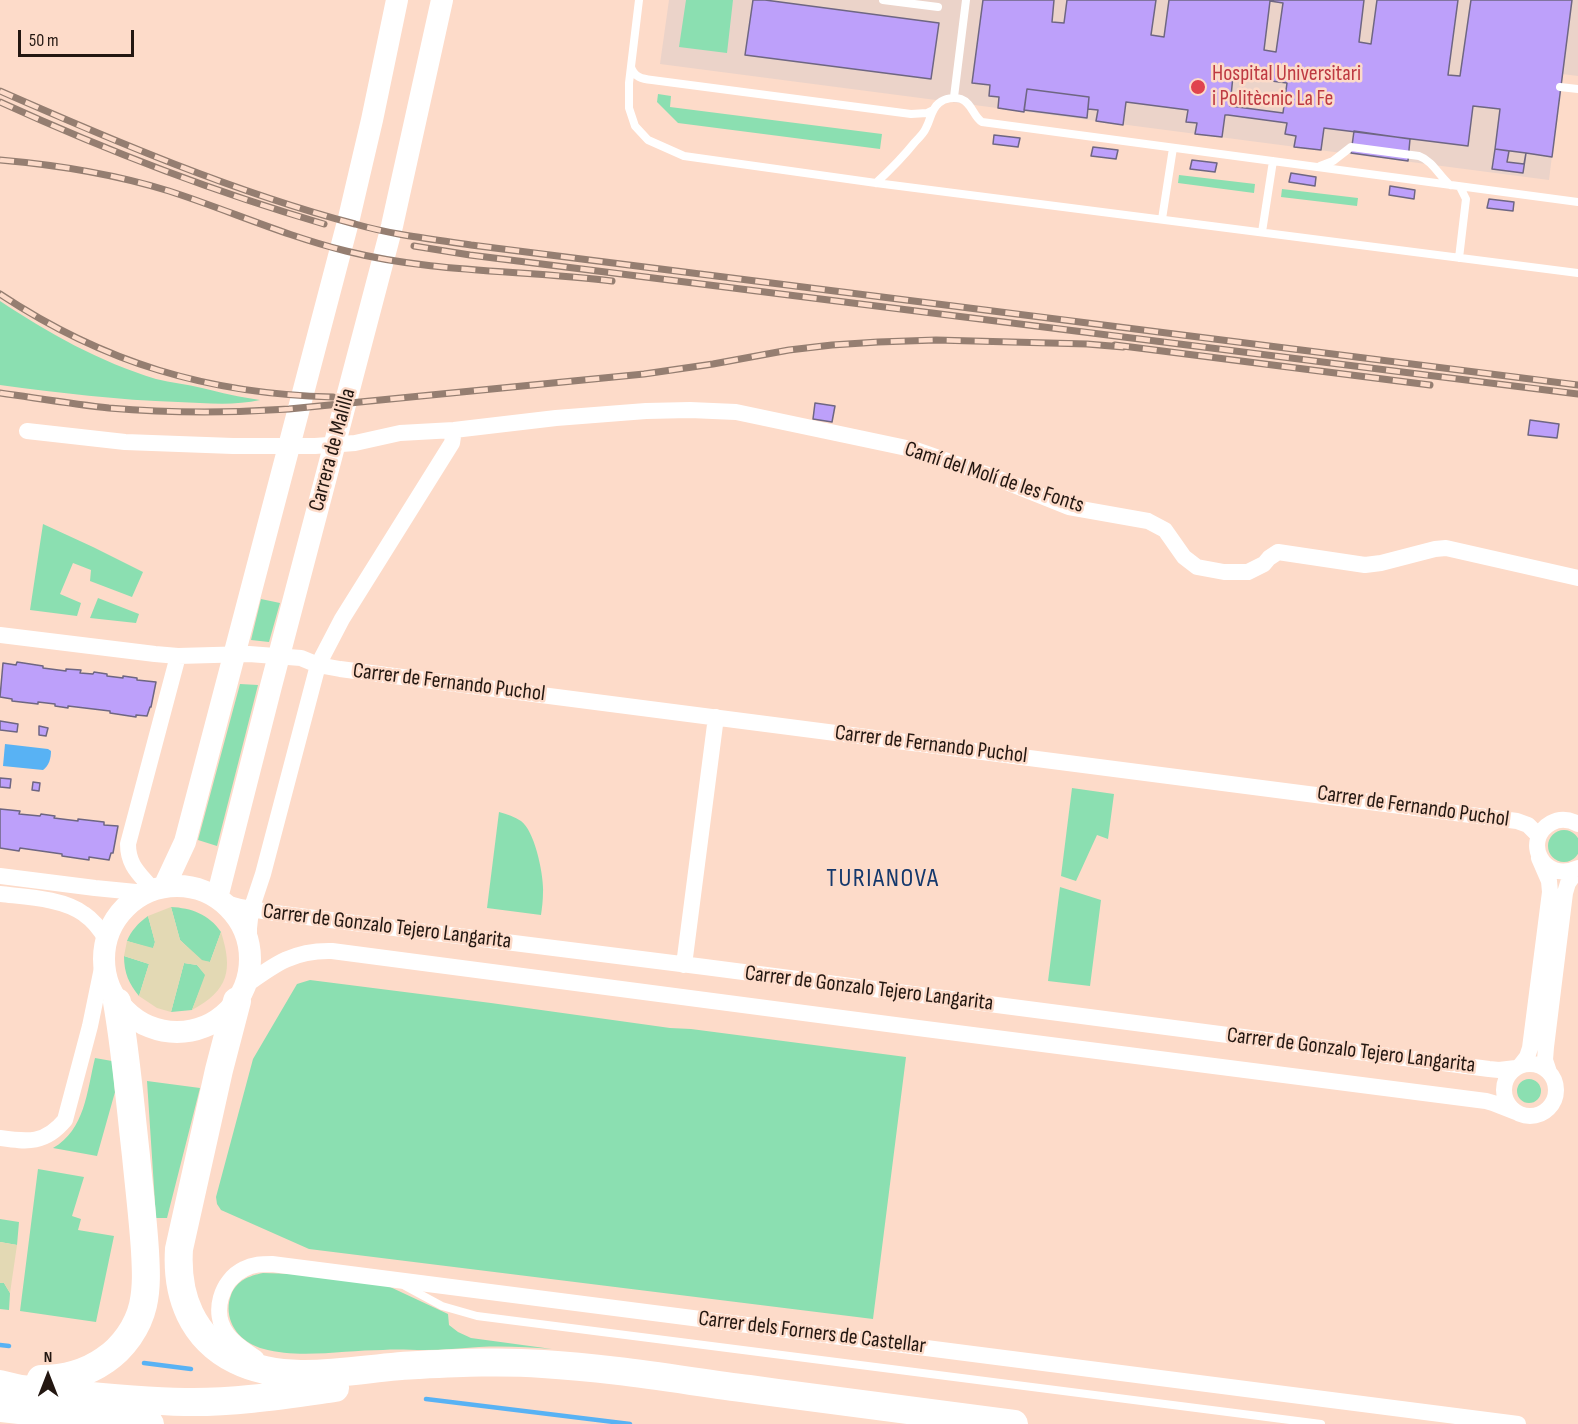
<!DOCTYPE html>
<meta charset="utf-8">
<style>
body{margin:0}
#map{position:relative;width:1578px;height:1424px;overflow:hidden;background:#fddbc9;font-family:"Sofia Sans Condensed",sans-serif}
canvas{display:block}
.north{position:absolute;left:18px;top:1346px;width:60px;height:60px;-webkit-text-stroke:4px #fddbc9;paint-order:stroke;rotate:0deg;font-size:16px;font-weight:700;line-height:24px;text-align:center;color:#231711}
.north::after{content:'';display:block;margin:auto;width:21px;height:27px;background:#231711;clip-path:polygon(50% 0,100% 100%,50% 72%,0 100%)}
.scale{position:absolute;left:18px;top:30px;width:116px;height:27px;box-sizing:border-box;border:3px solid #231711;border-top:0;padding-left:8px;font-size:18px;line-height:21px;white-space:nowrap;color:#231711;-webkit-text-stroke:4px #fddbc9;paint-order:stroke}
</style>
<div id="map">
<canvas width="1578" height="1424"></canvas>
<div class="north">N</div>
<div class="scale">50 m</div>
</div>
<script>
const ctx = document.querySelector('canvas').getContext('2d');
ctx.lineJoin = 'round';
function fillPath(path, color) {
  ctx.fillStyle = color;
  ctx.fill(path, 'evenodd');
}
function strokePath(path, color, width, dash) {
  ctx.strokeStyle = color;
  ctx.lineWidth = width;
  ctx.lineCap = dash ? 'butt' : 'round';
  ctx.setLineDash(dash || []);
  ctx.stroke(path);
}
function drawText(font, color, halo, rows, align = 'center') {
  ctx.font = font + ' "Sofia Sans Condensed",sans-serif';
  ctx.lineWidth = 5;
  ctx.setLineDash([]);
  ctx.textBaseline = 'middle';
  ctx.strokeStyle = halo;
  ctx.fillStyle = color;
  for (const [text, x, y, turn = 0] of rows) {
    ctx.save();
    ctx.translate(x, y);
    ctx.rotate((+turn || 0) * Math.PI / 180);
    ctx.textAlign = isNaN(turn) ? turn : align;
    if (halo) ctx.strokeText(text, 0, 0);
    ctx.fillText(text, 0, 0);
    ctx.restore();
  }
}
fillPath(new Path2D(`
 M669 0H1578V76L1562 74 1549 180 660 64Z`), '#ebd3c9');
fillPath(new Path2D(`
 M686 0H733L727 53 679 47Z
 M658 94 671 96 670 107 882 134 880 149 678 123 657 102Z
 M1179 175 1255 184 1254 193 1178 183Z
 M1282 189 1358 198 1357 206 1281 197Z
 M0 301C48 333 100 362 156 379 171 383 187 384 202 388 222 393 239 397 260 400 234 406 205 403 178 402 118 400 59 393 0 385Z
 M43 524 93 547 143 572 132 597 90 581 91 570 73 563 60 594 81 603 77 616 30 610Z
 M98 598 139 614 136 623 90 618Z
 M261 599 280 603 269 642 251 640Z
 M240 684 258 685 217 846 198 840Z
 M1072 788 1114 794 1108 839 1097 835 1076 881 1061 876Z
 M499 812C507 814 515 817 521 821 535 831 544 876 543 892 543 900 542 908 541 915L487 908Z
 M1548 846a16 16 0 1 1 32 0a16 16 0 1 1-32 0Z
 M1060 887 1101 900 1090 986 1048 981Z
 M171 907C191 908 209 914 221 932L210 962 202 961 180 940Z
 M148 916 155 942 153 949 127 941C131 931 138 923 148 916Z
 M124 956 149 964 139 996C129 984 124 973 124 956Z
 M184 963 197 965 206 975 192 1010 171 1012Z
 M310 980 491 1003 670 1028 691 1029 906 1057 873 1319 309 1249 221 1210 217 1204 216 1197 253 1059 297 984Z
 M95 1058 112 1061 115 1092 97 1156 53 1148C85 1130 87 1091 95 1058Z
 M1517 1091a12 12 0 1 1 24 0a12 12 0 1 1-24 0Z
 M147 1081 200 1088 167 1218H156Z
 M38 1169 84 1177 72 1216 81 1219 78 1230 114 1236 96 1322 20 1311Z
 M0 1219 19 1222 17 1245 0 1242Z
 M263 1273 293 1274 388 1286 448 1314 449 1325 458 1332 471 1338 552 1349C528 1347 504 1346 479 1347 461 1348 443 1350 424 1350 411 1350 397 1349 383 1350 346 1350 300 1359 264 1349 239 1343 222 1320 231 1295 237 1280 249 1276 263 1273Z
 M0 1283H4L10 1293 9 1310 0 1309Z`), '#8bdfb1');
fillPath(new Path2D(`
 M171 907 180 940 202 960 210 962 221 932C233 970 229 990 192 1010L205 975 197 965 184 963 171 1012 157 1008 139 996 149 964 124 956 127 941 153 948 155 942 148 916Z
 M0 1242 17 1245 10 1293 4 1283H0Z`), '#e3d9b4');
fillPath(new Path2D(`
 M5 744 48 749 51 751C51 758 49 766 43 770L3 766Z`), '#58b2f4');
strokePath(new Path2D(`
 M0 1345 9 1346
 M144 1363 191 1369
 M426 1399 630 1424`), '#58b2f4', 4.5);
const building = new Path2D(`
 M753 0H765L939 23 931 79 745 55Z
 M983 0H1054L1052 22 1064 23 1067 0H1156L1151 35 1164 37 1169 0H1364L1359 42 1371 44 1377 0H1458L1448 75 1460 76 1471 0H1572L1552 157 1526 153 1524 164 1507 162 1509 151 1495 149 1500 109 1473 106 1468 146 1324 128 1321 150 1294 147 1296 136 1285 134 1287 123 1228 115H1225L1222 137 1195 134 1197 123 1186 122 1188 110 1126 102 1123 125 1096 121 1098 110 1088 109 1089 97 1027 89 1024 112 998 108 999 97 989 96 990 85 972 83ZM1270 1 1283 3 1276 52 1264 50ZM1233 76 1287 83 1283 113 1230 106Z
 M1027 89 1089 97 1087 118 1024 110Z
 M1354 131 1410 139 1408 161 1351 153Z
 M994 135 1020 138 1018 147 993 144Z
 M1093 147 1118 150 1116 159 1091 156Z
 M1495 149 1526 153 1523 173 1492 169Z
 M1192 160 1217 163 1215 172 1190 169Z
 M1291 173 1316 177 1315 186 1289 182Z
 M1390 186 1415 190 1414 199 1389 195Z
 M1489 199 1514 202 1513 211 1487 208Z
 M815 403 835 406 832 422 813 419Z
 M1530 420 1559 424 1557 438 1528 435Z
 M17 662 43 666V668L66 671V669L81 670 80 673 93 674 94 672 107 674V676L123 678V676L137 678V680L156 682 151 707H150L147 716 136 715V717L110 713V711L68 706V708L55 706V704L38 702V704L12 701V699L0 697 3 663 16 665Z
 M0 721 18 724 17 732 0 730Z
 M39 726 48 728 46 736 39 735Z
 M0 778 11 779 10 788 0 787Z
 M33 782 40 783 39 791 32 790Z
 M0 809 20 811 19 814 40 816 41 814 55 816 54 818 78 821V819L104 822V825L118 826 113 853H111L109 860 89 857V860L62 856V854L20 848 19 851 0 848Z`);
fillPath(building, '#bda0fa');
strokePath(building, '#6e6682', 1.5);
strokePath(new Path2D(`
 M639 0 629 83V108L635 126 648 140 684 156 876 183 1578 273
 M883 0 938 7
 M631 67C634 77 642 79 652 80L911 114 927 113 933 110
 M1560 87 1578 89
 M954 97 966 0
 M1320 166 1333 161 1351 147 1419 156C1433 161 1439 176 1450 185
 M876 183C890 170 903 157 915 142 919 138 924 133 926 128 931 119 931 109 939 103 945 98 954 97 961 99 972 103 973 116 982 122L1578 202
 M1162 219 1173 148
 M1262 232 1273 161
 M1459 258 1466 199 1460 187
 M405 1286 442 1306 477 1316 1321 1424`), '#fff', 8);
strokePath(new Path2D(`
 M27 431 125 442 233 446H315L355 443 400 433 454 430 556 418 646 411 690 410 736 412 916 450 994 477 1069 507 1148 521 1165 530 1184 557 1197 567 1224 572H1248L1264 564 1269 558 1278 552 1365 565 1381 563 1435 549 1446 548 1578 578
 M0 635 155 654 178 656 249 654 301 658 318 665 340 669 1517 821 1528 825 1539 836
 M1578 824C1569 819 1560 818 1551 823 1522 839 1542 884 1578 868
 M0 876 95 888 146 893
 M153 890C140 874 128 866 128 844L178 656
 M0 894C25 897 63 898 84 914 93 920 100 929 106 939
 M222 902 240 907 275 913 705 967 1489 1069 1499 1070 1516 1068
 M249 947V928L251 910 263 874 318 665 342 619 452 443 454 430
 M684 965 716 717
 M246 985C275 964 294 950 332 951L918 1028 1486 1101 1493 1103 1516 1112
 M1504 1090a26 26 0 1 1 52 0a26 26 0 1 1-52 0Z
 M1520 1066 1527 1057 1530 1048 1550 892 1549 881 1539 858
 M1549 1072 1545 1060 1546 1047 1565 893 1568 883 1578 869
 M0 1138C28 1142 45 1144 65 1120L90 1026 103 963
 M256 1358C246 1351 234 1344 227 1334 211 1313 221 1280 244 1269 253 1264 262 1264 272 1264L1518 1424`), '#fff', 16);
strokePath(new Path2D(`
 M104 959a73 73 0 1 1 146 0a73 73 0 1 1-146 0Z
 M164 887 185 842 349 218 372 120 397 0
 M217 898 271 686 392 226 442 0`), '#fff', 22);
strokePath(new Path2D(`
 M237 1001 219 1070 179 1249C176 1296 192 1338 236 1360 290 1387 361 1367 418 1365 460 1363 501 1361 543 1364 612 1368 680 1380 749 1389 837 1401 925 1412 1014 1424
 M41 1379C65 1379 85 1374 105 1360 123 1348 138 1327 143 1305 147 1287 146 1269 145 1251 143 1219 139 1187 136 1156 130 1104 126 1053 117 1002
 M0 1384 21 1389C75 1394 130 1401 185 1402 235 1403 285 1395 335 1388
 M0 1408 150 1424`), '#fff', 28);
const rail = new Path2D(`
 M0 91C114 141 234 192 355 224 393 235 432 239 471 245L1578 385
 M0 102C105 150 214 192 324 224
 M0 160C58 165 114 174 169 191 228 210 285 236 346 251 433 273 523 270 612 281
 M414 246 470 255 1578 394
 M0 294C104 363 209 394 333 397
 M1115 345 1430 385
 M0 393C36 398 73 404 109 408 169 413 229 413 289 409L644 374 713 364 789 350 832 345 878 342 936 340 1087 344 1123 347`);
strokePath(rail, '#957e71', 7);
strokePath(rail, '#fddbc9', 4.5, [14]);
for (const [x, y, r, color] of [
 [1198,87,8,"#e0444e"]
]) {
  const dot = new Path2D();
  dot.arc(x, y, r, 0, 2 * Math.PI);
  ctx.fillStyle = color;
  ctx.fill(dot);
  strokePath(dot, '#fddbc9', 2);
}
drawText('22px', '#be3a42', '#fddbc9', [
 ["Hospital Universitari",1212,74],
 ["i Politècnic La Fe",1212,99]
], 'left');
drawText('22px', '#231711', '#fddbc9', [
 ["Carrera de Malilla",333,450,-75],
 ["Camí del Molí de les Fonts",994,478,18],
 ["Carrer de Fernando Puchol",449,683,7],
 ["Carrer de Fernando Puchol",931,745,7],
 ["Carrer de Fernando Puchol",1413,807,8],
 ["Carrer de Gonzalo Tejero Langarita",387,927,7],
 ["Carrer de Gonzalo Tejero Langarita",869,989,7],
 ["Carrer de Gonzalo Tejero Langarita",1351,1051,7],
 ["Carrer dels Forners de Castellar",812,1333,7]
]);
ctx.letterSpacing = '1.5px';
drawText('26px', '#14386c', '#fddbc9', [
 ["TURIANOVA",883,879]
]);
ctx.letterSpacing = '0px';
</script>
